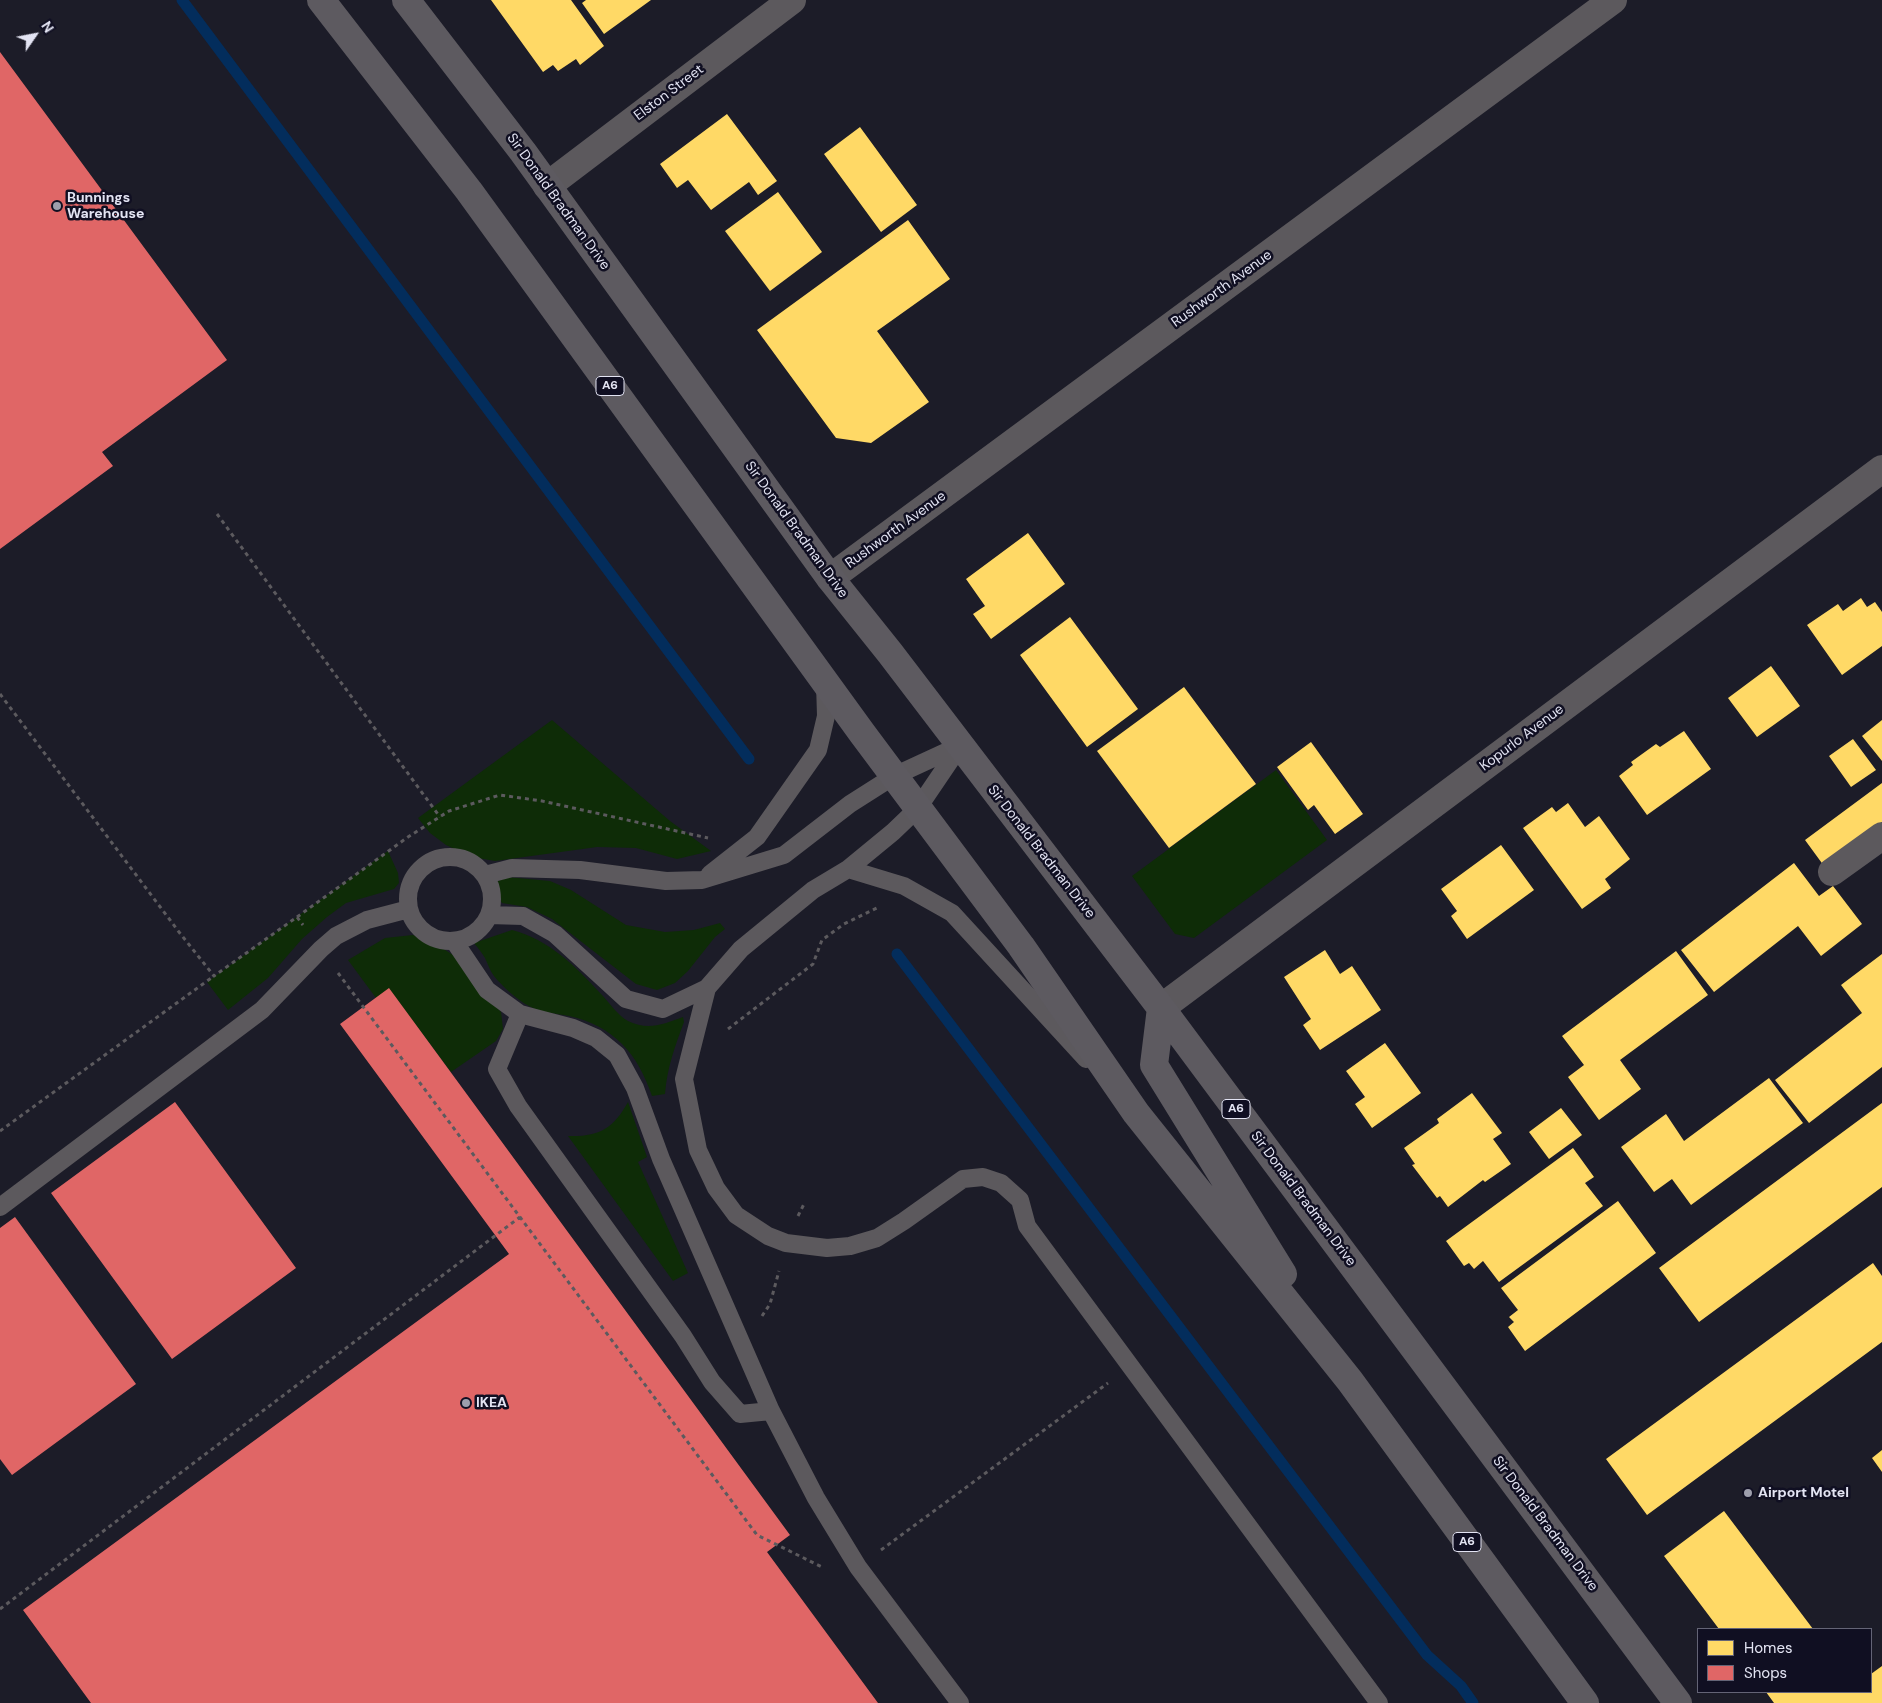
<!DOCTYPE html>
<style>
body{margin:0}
#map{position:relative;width:1882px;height:1703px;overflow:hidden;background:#1c1c28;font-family:"DM Sans",sans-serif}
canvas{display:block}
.legend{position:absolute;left:1697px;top:1628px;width:175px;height:65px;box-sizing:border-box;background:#100f22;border:1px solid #646476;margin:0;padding:6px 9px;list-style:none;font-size:15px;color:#e3e4f3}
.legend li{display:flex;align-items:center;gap:10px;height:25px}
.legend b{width:25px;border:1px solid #646476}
.north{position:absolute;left:10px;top:10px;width:50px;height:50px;-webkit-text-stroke:4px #100f22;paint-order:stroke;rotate:57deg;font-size:14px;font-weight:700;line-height:20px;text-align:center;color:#e3e4f3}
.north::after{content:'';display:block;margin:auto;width:18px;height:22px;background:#e3e4f3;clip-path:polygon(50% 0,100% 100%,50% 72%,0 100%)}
</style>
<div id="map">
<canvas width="1882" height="1703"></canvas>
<ul class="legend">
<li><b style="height:14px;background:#ffd966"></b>Homes</li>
<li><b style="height:14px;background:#e06666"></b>Shops</li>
</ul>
<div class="north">N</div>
</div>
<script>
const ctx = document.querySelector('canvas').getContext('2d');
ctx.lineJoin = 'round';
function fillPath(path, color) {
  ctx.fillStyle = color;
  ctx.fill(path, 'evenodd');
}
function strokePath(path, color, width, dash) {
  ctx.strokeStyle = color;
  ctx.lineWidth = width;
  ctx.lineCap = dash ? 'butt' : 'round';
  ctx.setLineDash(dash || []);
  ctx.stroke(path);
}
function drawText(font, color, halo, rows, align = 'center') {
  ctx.font = font + ' "DM Sans",sans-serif';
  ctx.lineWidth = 5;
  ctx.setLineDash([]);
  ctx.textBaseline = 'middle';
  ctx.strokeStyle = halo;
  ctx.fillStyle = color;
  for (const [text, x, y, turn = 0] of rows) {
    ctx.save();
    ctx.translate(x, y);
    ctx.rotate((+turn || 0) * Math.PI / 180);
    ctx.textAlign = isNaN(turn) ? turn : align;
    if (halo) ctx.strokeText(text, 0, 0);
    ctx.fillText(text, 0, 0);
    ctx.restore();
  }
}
fillPath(new Path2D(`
 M552 720 670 821 711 851 677 859 636 848 597 847 495 861 472 857 446 845 430 833 418 818Z
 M1276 770 1327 840 1194 938 1175 934 1132 876Z
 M388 851 398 873 399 883 394 889 346 903 327 917 302 939 268 978 228 1010 207 982Z
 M507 877 550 881 571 890 626 925 665 932 694 930 720 923 725 929 715 937 688 971 675 983 657 990 636 984 552 919 527 907 502 903C497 897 496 888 498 881Z
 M512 930C550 940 575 966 601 994 609 1002 618 1016 628 1021 648 1031 664 1024 683 1017L684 1022C675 1046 667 1068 665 1094L652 1096C638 1054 614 1026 569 1016 555 1013 541 1013 529 1006 516 999 503 987 494 976 490 971 488 964 485 958 482 953 478 948 474 943Z
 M413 935 442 948 461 960 489 999 501 1012 503 1029 496 1041 451 1072 389 989 376 998 348 960 385 938Z
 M628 1102 647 1157 638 1162 688 1273 673 1281 568 1136C599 1137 613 1129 628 1102Z`), '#0e2c07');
fillPath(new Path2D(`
 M491 0H571L604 46 580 65 576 59 558 71 553 65 543 72Z
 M586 0H651L604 34 582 3Z
 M727 114 777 181 758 195 749 182 711 210 688 180 677 188 660 164Z
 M860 127 917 205 881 232 824 154Z
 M778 192 822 252 770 291 725 231Z
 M908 220 950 279 877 331 929 402 871 443 836 438 757 330Z
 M1028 533 1065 584 991 639 973 614 985 606 966 579Z
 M1861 598 1867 607 1875 602 1882 612V646L1842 675 1807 625 1838 604 1843 611Z
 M1070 617 1138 709 1087 747 1020 655Z
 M1771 666 1800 706 1757 737 1728 698Z
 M1184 687 1256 784 1169 848 1097 751Z
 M1882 720V761L1862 736Z
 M1684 731 1711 769 1647 815 1619 776 1633 765 1631 762 1656 744 1660 747Z
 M1853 739 1876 770 1851 787 1829 756Z
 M1311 742 1363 814 1335 834 1314 805 1308 810 1277 767Z
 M1882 783V822L1824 866 1805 840Z
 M1568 803 1585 827 1599 816 1630 859 1605 879 1611 888 1582 909 1523 828 1552 807 1556 812Z
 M1501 845 1534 890 1467 939 1451 916 1457 911 1441 889Z
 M1794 863 1819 896 1833 886 1862 924 1821 956 1798 926 1714 992 1681 950Z
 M1325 950 1340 974 1352 966 1381 1010 1320 1050 1303 1025 1311 1019 1284 977Z
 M1676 951 1708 995 1620 1060 1641 1089 1599 1120 1568 1077 1584 1065 1562 1036Z
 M1882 954V1067L1809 1123 1775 1080 1862 1013 1841 985Z
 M1385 1043 1421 1093 1372 1128 1355 1104 1365 1097 1346 1071Z
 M1769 1078 1803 1123 1691 1205 1672 1179 1654 1192 1621 1147 1666 1114 1684 1141Z
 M1472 1093 1502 1133 1493 1139 1511 1164 1485 1182 1483 1180 1448 1207 1440 1196 1437 1198 1412 1165 1415 1164 1404 1148 1439 1123 1437 1119Z
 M1882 1103V1187L1699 1322 1659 1268Z
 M1561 1108 1582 1135 1549 1159 1529 1132Z
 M1573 1148 1594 1177 1585 1183 1603 1206 1499 1282 1483 1261 1474 1269 1469 1263 1464 1266 1446 1241Z
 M1618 1201 1656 1253 1525 1351 1508 1327 1514 1322 1509 1317 1518 1310 1501 1288Z
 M1873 1263 1882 1276V1342L1647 1515 1606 1459Z
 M1882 1450V1472L1872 1458Z
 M1724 1511 1813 1629H1719L1664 1556Z
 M1882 1666V1703H1774L1766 1692H1871V1674Z`), '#ffd966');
fillPath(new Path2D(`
 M0 52 227 360 102 452 113 466 0 549Z
 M389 988 790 1535 767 1552 878 1703H91L23 1610 509 1254 340 1024Z
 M175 1102 296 1268 172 1359 51 1193Z
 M15 1217 136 1384 12 1475 0 1459V1228Z`), '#e06666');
strokePath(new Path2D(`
 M182 0 749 759
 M897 954 1427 1655 1461 1686 1473 1703`), '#032d5c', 11);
strokePath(new Path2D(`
 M217 514 440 817
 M0 694 179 932 214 976 297 917 303 925
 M297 917 408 837 449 811 500 795 542 801 708 838
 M338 973 757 1535 822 1567
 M728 1029 813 964 822 940 844 924 877 908
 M0 1131 214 976
 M798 1216 804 1204
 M762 1316 770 1304 779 1271
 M881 1550 1108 1383
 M0 1609 520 1217`), '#5c5a5e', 3, [4, 4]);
strokePath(new Path2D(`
 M408 899a42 42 0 1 1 84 0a42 42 0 1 1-84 0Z
 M848 869 904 886 952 913 1086 1059
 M710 874 757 837 818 750 826 716 825 683
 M485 875 512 868 580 870 666 881 702 880 784 855 850 804 894 776 959 746
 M489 915 523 916 555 934 626 999 663 1009 707 988 741 949 813 890 848 869 893 832 918 808 960 746
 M454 941 487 990 520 1014 573 1028 596 1038 617 1055 635 1088 661 1159 771 1411 816 1498 858 1567 960 1703
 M707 988 684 1079 698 1150 716 1188 736 1215 768 1236 786 1243 827 1248 850 1246 877 1238 904 1221 963 1179 983 1177 1001 1183 1020 1200 1027 1226 1379 1703
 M520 1014 497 1069 518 1106 683 1336 712 1382 740 1414 771 1411
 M0 1207 262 1010 321 949 336 936 367 920 409 909`), '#5c595d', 18);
strokePath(new Path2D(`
 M547 186 792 0
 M830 578 1613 0
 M1832 872 1882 836
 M1161 1008 1882 469`), '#5c595d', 28);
strokePath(new Path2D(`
 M321 0 469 191 862 733 1021 946 1136 1113 1350 1381 1585 1703
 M406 0 523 152 830 578 890 653 1161 1008 1678 1703
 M1161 1008 1154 1065 1283 1274`), '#5d5a60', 28);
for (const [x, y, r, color] of [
 [57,206,5,"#9d9eac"],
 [466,1403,5,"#9d9eac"],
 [1748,1493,5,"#9d9eac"]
]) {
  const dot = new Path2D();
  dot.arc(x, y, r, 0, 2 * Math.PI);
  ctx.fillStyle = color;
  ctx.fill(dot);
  strokePath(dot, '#100f22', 2);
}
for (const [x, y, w] of [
 [610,386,28],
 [1236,1109,28],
 [1467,1542,28]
]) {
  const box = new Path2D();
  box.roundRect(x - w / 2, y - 9.5, w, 19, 4);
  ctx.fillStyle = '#100f22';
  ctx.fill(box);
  strokePath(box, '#e3e4f3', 1);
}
drawText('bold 12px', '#e3e4f3', null, [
 ["A6",610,386],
 ["A6",1236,1109],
 ["A6",1467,1542]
]);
drawText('14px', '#e3e4f3', '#100f22', [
 ["Elston Street",669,93,-37],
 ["Sir Donald Bradman Drive",558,202,54],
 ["Rushworth Avenue",1222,289,-36],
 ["Sir Donald Bradman Drive",796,530,54],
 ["Rushworth Avenue",896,530,-36],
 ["Kopurlo Avenue",1522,738,-37],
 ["Sir Donald Bradman Drive",1041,852,52],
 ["Sir Donald Bradman Drive",1303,1199,53],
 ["Sir Donald Bradman Drive",1545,1524,53]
]);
drawText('bold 14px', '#e3e4f3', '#100f22', [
 ["Bunnings",67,198],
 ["Warehouse",67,214],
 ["IKEA",476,1403],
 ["Airport Motel",1758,1493]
], 'left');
</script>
